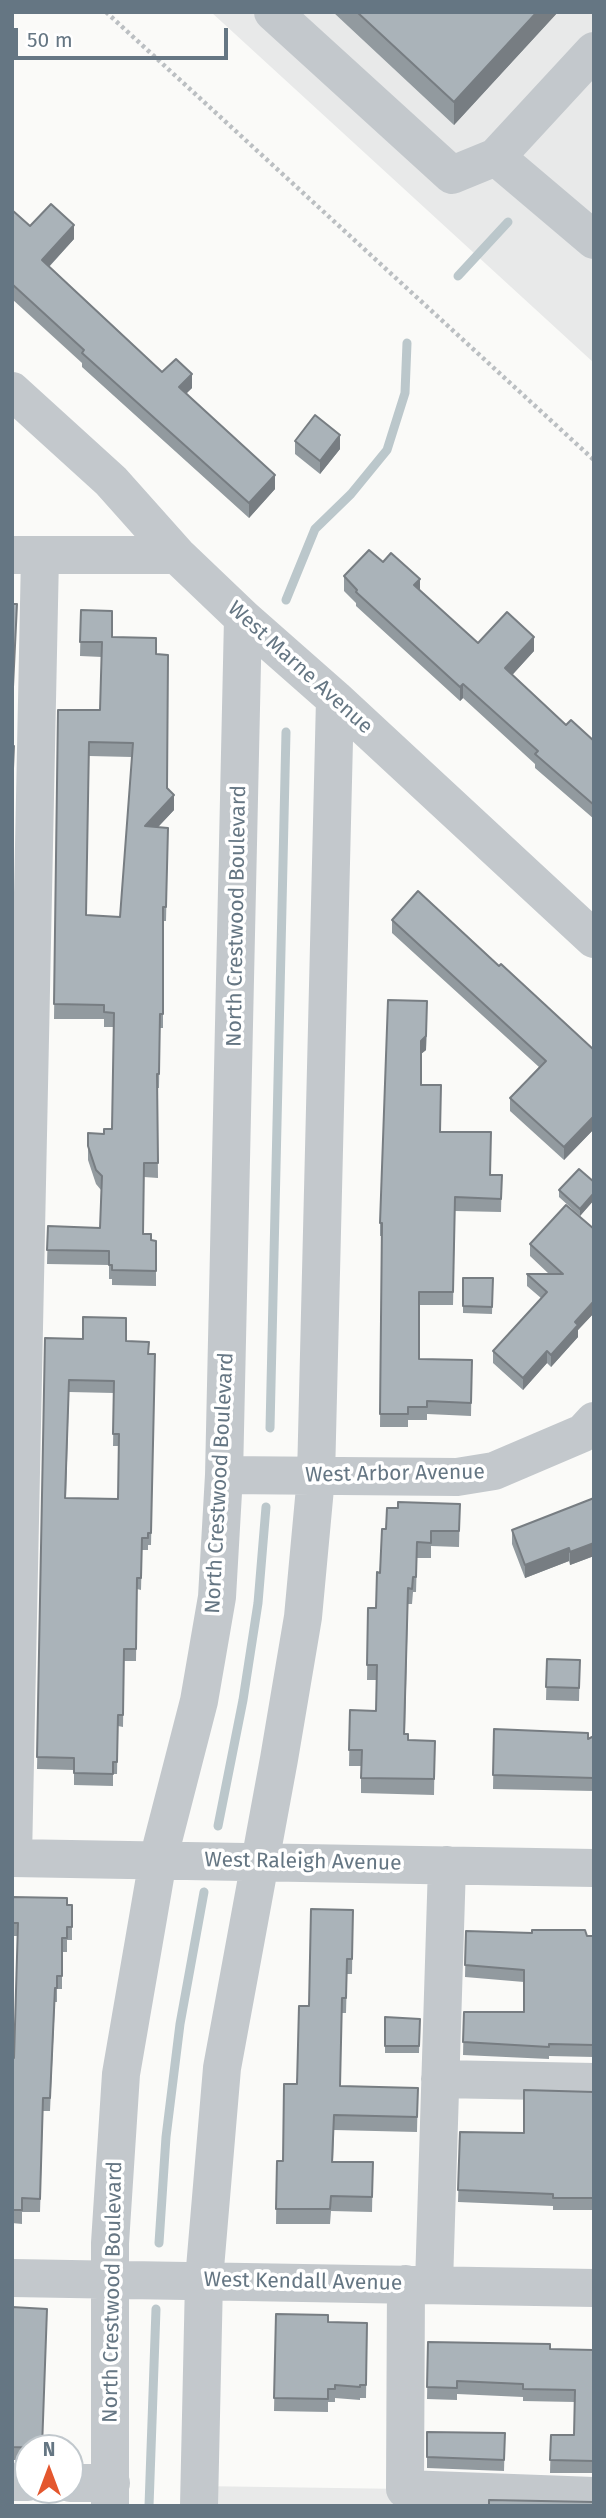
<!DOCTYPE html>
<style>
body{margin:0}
#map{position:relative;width:606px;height:2518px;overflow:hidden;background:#fafaf8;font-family:"Fira Sans",sans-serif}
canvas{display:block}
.frame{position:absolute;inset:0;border:14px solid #657683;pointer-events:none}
.north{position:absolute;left:14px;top:2434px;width:70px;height:70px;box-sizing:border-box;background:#fff;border:2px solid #c1c8cd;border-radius:50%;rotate:0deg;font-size:19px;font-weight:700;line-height:28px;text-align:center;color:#657683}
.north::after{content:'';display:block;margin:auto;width:24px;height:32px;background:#e4572e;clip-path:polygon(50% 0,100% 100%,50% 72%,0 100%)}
.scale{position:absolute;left:14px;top:28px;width:214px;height:32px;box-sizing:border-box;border:4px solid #657683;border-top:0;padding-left:9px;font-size:21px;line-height:24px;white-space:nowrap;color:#657683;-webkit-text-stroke:5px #fff;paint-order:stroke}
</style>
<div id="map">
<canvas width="606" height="2518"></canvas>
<div class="frame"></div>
<div class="north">N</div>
<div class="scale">50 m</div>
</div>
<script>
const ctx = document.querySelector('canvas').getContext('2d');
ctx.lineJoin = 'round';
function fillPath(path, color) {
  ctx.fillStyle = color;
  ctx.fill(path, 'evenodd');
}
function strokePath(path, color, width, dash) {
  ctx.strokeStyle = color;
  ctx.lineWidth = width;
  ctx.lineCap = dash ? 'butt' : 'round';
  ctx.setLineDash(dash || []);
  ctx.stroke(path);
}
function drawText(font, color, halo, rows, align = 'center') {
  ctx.font = font + ' "Fira Sans",sans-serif';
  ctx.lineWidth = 7;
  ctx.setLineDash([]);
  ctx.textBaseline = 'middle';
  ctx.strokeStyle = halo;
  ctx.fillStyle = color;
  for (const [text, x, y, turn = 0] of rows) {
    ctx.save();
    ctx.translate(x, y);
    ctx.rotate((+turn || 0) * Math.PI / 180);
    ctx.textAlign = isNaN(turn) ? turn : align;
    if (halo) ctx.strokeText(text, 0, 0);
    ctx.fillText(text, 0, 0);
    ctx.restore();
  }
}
fillPath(new Path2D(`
 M211 12H594V363Z
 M199 2486 405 2489 594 2506H199Z`), '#e8e9e9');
strokePath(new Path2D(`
 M458 276 508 222
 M286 600 315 529 351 494 387 450 405 393 407 343
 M270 1428 286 732
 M218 1826 243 1700 258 1603 266 1507
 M159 2243 166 2137 180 2024 204 1892
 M149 2506 156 2309`), '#bbc7cb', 9);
strokePath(new Path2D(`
 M106 12 594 460`), '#bbbfc2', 4.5, [3.5, 3.5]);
strokePath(new Path2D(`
 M273 12 452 175 496 157 594 51
 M496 157 594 240
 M12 391 111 481 177 555 243 618 335 699 594 939
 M12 555H177
 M224 1475 457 1477 494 1471 583 1433 594 1421
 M12 1858 594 1868
 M13 1858 40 556
 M440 2079 594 2082
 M12 2278 594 2288
 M406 2284 405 2489 594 2496
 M434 2284 447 1865
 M12 2482H28
 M70 2483H111
 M110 2506V2243L121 2074 158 1860 199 1701 217 1597 224 1475 243 618
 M199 2506 204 2280 222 2068 279 1759 303 1617 316 1477 335 699`), '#c3c8cc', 38);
fillPath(new Path2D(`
 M333 12H558L454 125Z
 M12 210 30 226 74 239 49 267 162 372 192 388 186 393 275 489 249 518 82 367V363L12 299Z
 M295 441 340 449 320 474 295 454Z
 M383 562 420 590 478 643 534 651 512 675 566 725 594 741V819L535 768V764L463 698 460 701 356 606V603L344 591V576Z
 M81 610 112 637 156 654 167 788 174 810 158 827 168 828 166 921H163V1028H160L159 1088H157L158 1178 144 1177 143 1234 151 1240 156 1241V1286L112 1285V1279H109V1265L47 1264 48 1226 100 1228 101 1190 96 1184 88 1160V1133L104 1134 112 1129 114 1027H104V1019H54L58 710H100L102 657 80 656ZM89 756 132 757 120 917 86 915Z
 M392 920 499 966 594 1050V1129L564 1160 510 1111V1098L539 1067 392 933Z
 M427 1014 426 1050 421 1054V1085L440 1132 490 1175H502L501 1212 455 1211 453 1305H419V1359L472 1360 471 1416 427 1414V1420H408V1427H380L382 1236H380V1223Z
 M594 1182V1200L580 1216 559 1197V1190Z
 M594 1229V1313L578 1330V1337L551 1367 547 1363 523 1390 493 1363V1351L541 1298 527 1286V1274H549L530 1256V1244Z
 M493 1278 492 1314 463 1313V1306Z
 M45 1338 126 1341 149 1354H155L151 1545H148V1550H142L141 1590 137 1589 136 1661H124L123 1727 118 1726 117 1774H113V1786L74 1785V1770L37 1769ZM69 1392 114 1393 113 1446H119L118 1499 66 1498Z
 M594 1498V1556L570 1565 569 1561 525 1578 512 1544V1530Z
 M460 1504 459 1547 431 1546V1558H417L416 1592H413L412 1604H408L405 1734 408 1740 435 1741 434 1795 361 1793V1766H349L350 1710 376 1711V1680H367L368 1608H376L386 1529 398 1508Z
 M547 1659 580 1660 579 1701 546 1700Z
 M494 1729 588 1739 594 1736V1791L493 1789Z
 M12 1897 72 1905V1940H67V1952H62V1989H57V2002H55L50 2111H43L40 2212H22V2224L12 2223V2058H14L18 1936H12Z
 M353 1910 352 1974H347L346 2013H342L340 2086 418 2088 417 2132 334 2130 333 2162H373L372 2212 331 2211 330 2224H276L277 2161H283L309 2006Z
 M466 1931 594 1936V2057L549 2056V2059L463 2055 464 2012H524V1982L465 1977Z
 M385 2017 420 2019 419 2053H385Z
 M594 2092V2210H553V2206L458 2202 460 2132 524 2133Z
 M12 2307 28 2448V2460H12Z
 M276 2314 328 2322 367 2323 366 2398H360V2400L335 2398V2402H328V2412L274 2411Z
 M428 2342 550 2349 594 2350V2473H550L551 2435H574L575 2402 523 2401V2397L457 2394V2400L427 2399Z
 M427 2432 505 2433 504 2471 427 2468Z`), '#929a9f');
fillPath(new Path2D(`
 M537 12H558L454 125V102Z
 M74 225V239L42 274V260Z
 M192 374V388L179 401V387Z
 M340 435V449L320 474V461Z
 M275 475V489L249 518V503Z
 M420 579V593L414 585Z
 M534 637V651L505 683V668Z
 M463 684V698L460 701V687Z
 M174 795V810L145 841V826Z
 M427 1014 426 1050 421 1054V1041Z
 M594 1116V1129L564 1160V1147Z
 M594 1193V1200L580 1216V1209Z
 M594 1301V1313L578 1330V1337L551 1367V1355L575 1322Z
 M547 1351V1363L523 1390V1378Z
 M594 1543V1556L570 1565V1552Z
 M569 1548V1561L525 1578V1565Z`), '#777d82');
const building = new Path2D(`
 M357 12H537L454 102Z
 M51 204 74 225 42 260 162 372 176 359 192 374 179 387 275 475 249 503 82 353 84 350 12 284V210L30 226Z
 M315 415 340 435 320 461 295 441Z
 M369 550 383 562 391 553 420 579 414 585 478 643 507 612 534 637 505 668 566 725 571 720 594 741V805L535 754 538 751 463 684 460 687 356 592 357 590 344 576Z
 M12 604H17L12 708Z
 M81 610 112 611V637L156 638V654L168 655 167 788 174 795 145 826 168 828 166 907H163V1014H160L159 1074H157L158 1163H144L143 1234H151V1240L156 1241V1271L112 1270V1265H109V1251L47 1250 48 1226 100 1228 102 1176 96 1170 88 1146V1133L104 1134V1129H112L114 1013 104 1012V1005L54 1004 58 710H100L102 642H80ZM89 742 133 743 120 917 86 915Z
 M12 746H14L12 791Z
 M418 891 499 966 501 964 594 1050V1116L564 1147 510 1098 546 1061 392 920Z
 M388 1000 427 1001 426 1036 421 1041V1085H441L440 1132H491L490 1175H502L501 1199 455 1197 453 1292H419V1359L472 1360 471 1403 427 1401V1407H408V1414H380L382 1223H380Z
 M579 1169 594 1182V1193L580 1209 559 1190Z
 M566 1205 594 1229V1301L575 1322 578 1325 551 1355 547 1351 523 1378 493 1351 547 1292 527 1274H563L530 1244Z
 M463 1278H493L492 1307 463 1306Z
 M83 1317 126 1318V1341L149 1342 148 1354H155L151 1533H148V1538H142L141 1578H137L136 1649H124L123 1715H118L117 1762H113V1774L74 1773V1758L37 1757 45 1338 83 1339ZM69 1380 114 1381 113 1434H119L118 1499 65 1498Z
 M594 1498V1543L570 1552 569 1548 525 1565 512 1530Z
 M398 1502 460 1504 459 1531H431V1543L417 1542 416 1577H413L412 1589 408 1588 404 1734H408V1740L435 1741 434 1779 361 1778 362 1750H349L350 1710 376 1711 377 1665H367L368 1608H376L377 1572 380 1573 382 1529H386L387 1508H398Z
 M547 1659 580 1660 579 1688 546 1687Z
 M494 1729 588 1733V1739L594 1736V1778L493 1775Z
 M12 1897 67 1898V1905H72V1927H67V1938H62V1976H57V1988H55L50 2098H43L40 2199 22 2198V2210H12V2058H14L18 1923H12Z
 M311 1909 353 1910 352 1959H347L346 1998H342L340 2086 418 2088 417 2117 334 2115 332 2162H373L372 2197 331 2196 330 2209H276L277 2161H283L284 2084H297L299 2006H309Z
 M532 1930H585L587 1936H594V2045L549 2044V2047L463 2042 464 2012H524V1970L465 1965 466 1931 532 1933Z
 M385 2017 420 2019 419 2046H385Z
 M524 2090 594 2092V2198H553V2194L458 2190 460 2132 524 2133Z
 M12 2307 47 2309 42 2448 12 2447Z
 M276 2314 328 2315V2322L367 2323 366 2385H360V2387L335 2385V2389H328V2399L274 2398Z
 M428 2342 550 2344V2349L594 2350V2461L550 2460 551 2435H574L575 2390 523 2389V2384L457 2381V2388L427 2387Z
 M427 2432 505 2433 504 2460 427 2457Z
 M489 2500 594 2502V2506H489Z`);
fillPath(building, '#aab3b9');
strokePath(building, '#777d82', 2);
drawText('21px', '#657683', '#fff', [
 ["West Marne Avenue",300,668,42],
 ["North Crestwood Boulevard",237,916,-89],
 ["West Arbor Avenue",395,1474,-1],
 ["North Crestwood Boulevard",220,1483,-87],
 ["West Raleigh Avenue",303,1862,1],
 ["West Kendall Avenue",303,2282,1],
 ["North Crestwood Boulevard",113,2292,-89]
]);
</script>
